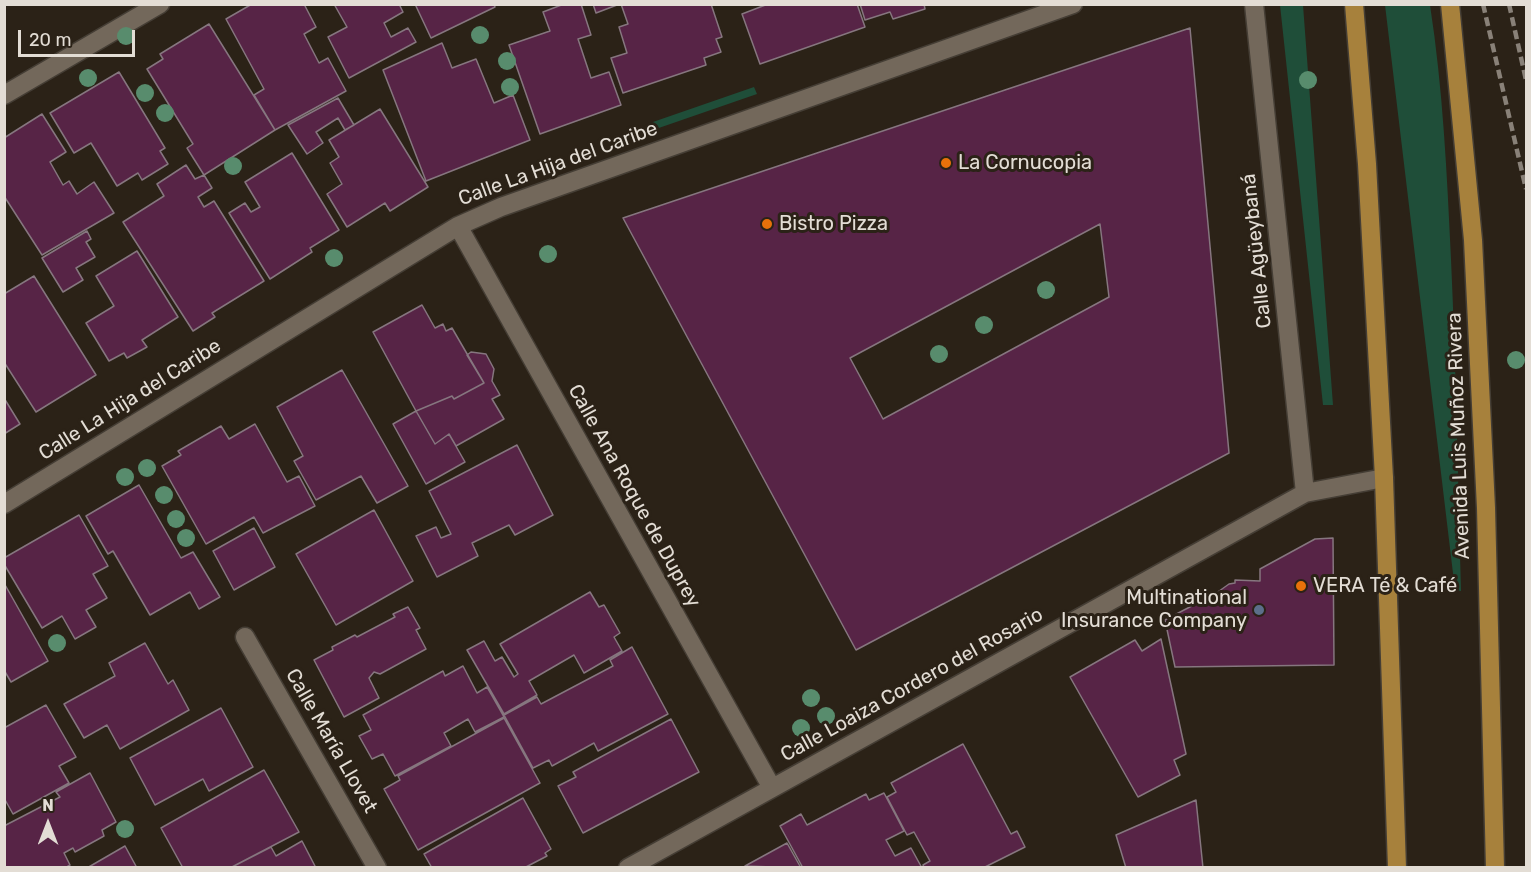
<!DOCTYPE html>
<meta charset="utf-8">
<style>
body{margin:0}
#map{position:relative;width:1531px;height:872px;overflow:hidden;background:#2b2217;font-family:Rubik,sans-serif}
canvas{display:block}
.frame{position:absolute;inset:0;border:6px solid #e3ddd5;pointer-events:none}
.north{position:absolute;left:18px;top:794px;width:60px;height:60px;-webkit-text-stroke:4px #2b2217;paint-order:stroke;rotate:0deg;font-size:16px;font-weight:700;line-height:24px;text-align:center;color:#e3ddd5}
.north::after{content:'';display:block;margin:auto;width:21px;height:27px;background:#e3ddd5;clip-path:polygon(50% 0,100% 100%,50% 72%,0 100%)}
.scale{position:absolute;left:18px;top:30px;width:117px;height:27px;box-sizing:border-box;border:3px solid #e3ddd5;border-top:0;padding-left:8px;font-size:18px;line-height:21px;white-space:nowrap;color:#e3ddd5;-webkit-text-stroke:4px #2b2217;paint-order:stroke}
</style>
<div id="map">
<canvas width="1531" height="872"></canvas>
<div class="frame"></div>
<div class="north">N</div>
<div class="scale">20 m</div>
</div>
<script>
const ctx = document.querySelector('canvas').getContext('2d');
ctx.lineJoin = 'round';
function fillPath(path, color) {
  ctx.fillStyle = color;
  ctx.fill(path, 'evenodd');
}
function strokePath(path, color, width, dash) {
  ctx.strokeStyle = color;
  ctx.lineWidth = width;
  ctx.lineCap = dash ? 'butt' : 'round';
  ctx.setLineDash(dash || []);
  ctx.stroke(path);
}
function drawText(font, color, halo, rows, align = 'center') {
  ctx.font = font + ' Rubik,sans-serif';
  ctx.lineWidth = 6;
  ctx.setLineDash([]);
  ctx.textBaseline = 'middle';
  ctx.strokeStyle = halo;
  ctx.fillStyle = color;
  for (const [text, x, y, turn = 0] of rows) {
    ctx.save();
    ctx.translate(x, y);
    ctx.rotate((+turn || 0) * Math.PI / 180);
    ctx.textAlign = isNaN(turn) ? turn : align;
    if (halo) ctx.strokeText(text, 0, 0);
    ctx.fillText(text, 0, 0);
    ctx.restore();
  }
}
fillPath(new Path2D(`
 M1280 5H1303L1333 405H1323Z
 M1385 5H1430C1443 89 1447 174 1451 259 1456 369 1458 480 1461 591L1455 590Z
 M754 87 757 94 653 130 650 123Z`), '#1f4e39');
const building = new Path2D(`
 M252 4H304L316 27 304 34 319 63 328 58 346 91 275 130 254 95 264 89 226 19Z
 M334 4H399L403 12 384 23 391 37 408 28 416 42 349 78 328 37 347 27Z
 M415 4H494L495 7 431 38Z
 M564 4H581L591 35 578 39 591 78 609 72 621 105 540 134 509 45 550 31 543 12Z
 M593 4H617V5L596 13Z
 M621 4H711L722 37 716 39 721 52 704 58 706 65 623 93 611 58 627 53 619 27 628 24Z
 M768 4H857L865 27 760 64 742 14Z
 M860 4H924L925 9 893 19 890 12 865 20Z
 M209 24 275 130 204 175 187 148 193 144 147 69 163 59 160 54Z
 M1190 28 1229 453 856 650 623 218ZM1100 224 1109 297 883 419 850 358Z
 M442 43 452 68 476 59 494 103 513 95 530 140 426 181 383 70Z
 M119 72 165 148 160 151 168 164 142 180 138 173 117 186 91 143 74 153 50 113Z
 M338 98 354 125 345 130 338 118 316 132 323 143 307 154 288 125Z
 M380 109 428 187 390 211 385 203 347 227 327 194 342 184 330 163 339 157 329 140Z
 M42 114 66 152 50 162 63 185 69 181 77 194 94 182 114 213 42 255 4 196V138Z
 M292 153 339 230 310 248 312 252 270 279 229 213 245 203 251 212 260 207 245 182Z
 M186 165 195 179 204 175 212 188 198 197 204 207 214 201 264 281 212 313 215 317 193 331 123 222 164 196 157 184Z
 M87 231 91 239 86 242 95 257 76 268 83 280 63 292 42 258Z
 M137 251 178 317 142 340 147 347 127 358 124 353 109 361 86 323 114 306 96 276Z
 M34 276 96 375 36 412 4 362V294Z
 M422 305 435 328 443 324 446 331 452 328 484 383 454 399 452 396 416 411 373 332Z
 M471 352 486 354 494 369 492 381 500 395 492 399 504 419 456 446 449 434 435 444 416 411 452 396 454 399 484 383 467 355Z
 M342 370 408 486 377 503 361 476 316 500 294 461 303 456 277 407Z
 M4 398 20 424 4 434Z
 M416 411 435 444 449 434 465 462 426 484 393 424Z
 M255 424 287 482 299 476 315 506 263 533 254 517 206 544 162 466 181 455 178 451 221 426 229 439Z
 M517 445 553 515 515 535 509 525 472 543 478 556 437 577 416 536 436 527 441 538 451 534 429 491Z
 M139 485 181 558 193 552 220 597 199 609 190 592 150 615 113 551 108 554 86 516Z
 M374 510 413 581 336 625 296 554Z
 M79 515 108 566 93 574 107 598 86 610 96 627 75 639 62 616 42 628 4 564V558Z
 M254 528 275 567 234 590 213 551Z
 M1333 538 1334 665 1175 667 1165 620 1205 599H1215V594L1229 584 1235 583V580L1260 581V569L1315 539Z
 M4 583 48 661 11 682 4 670Z
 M590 592 599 607 604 605 620 633 614 637 622 651 584 673 574 655 529 681 537 695 504 714 467 650 484 641 495 661 502 657 514 677 518 674 500 644Z
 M408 607 420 628 416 630 426 649 380 674 374 672 369 678 379 698 344 717 314 660 333 650 332 647 355 635 357 637 395 617 393 614Z
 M1161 639 1186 754 1174 760 1180 775 1138 797 1070 677 1135 640 1142 651Z
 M145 643 168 684 173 680 189 710 120 749 107 725 84 738 64 704 115 676 109 663Z
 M632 647 668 714 598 751 594 743 552 766 549 760 533 768 504 715 537 697 541 704 613 666 610 660Z
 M463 666 477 693 487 687 504 717 475 732 468 719 444 733 451 746 395 776 383 754 372 759 359 736 371 730 363 715 443 671 445 676Z
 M46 705 76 757 59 766 69 783 13 814 4 798V728Z
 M221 708 253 767 209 791 203 779 155 805 130 758Z
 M504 718 540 783 418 850 384 789 400 780 398 776Z
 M671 719 699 772 583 833 558 786 576 777 573 772Z
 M963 744 1011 834 1017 831 1025 847 983 868H924L923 865 930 861 914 832 907 835 887 797 896 792 891 783Z
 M264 770 299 832 230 868H183L161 828Z
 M90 773 116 822 102 830 104 836 75 852 73 848 64 853 70 865 65 868H4V826L60 797 56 792Z
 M884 793 904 831 886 840 895 856 911 848 922 868H803L780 826 801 814 807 825 866 794 869 800Z
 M523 798 551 849 545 853 547 856 524 868H432L424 854Z
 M1196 800 1203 868H1126L1116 835Z
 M302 841 316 868H230L271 847 276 856Z
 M787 843 801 868 745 866Z
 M125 846 137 868H87Z`);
fillPath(building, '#572446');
strokePath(building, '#86767f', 1.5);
const minor = new Path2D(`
 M1254 4 1305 493
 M4 95 160 4
 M458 226 772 788
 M4 504 458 226 501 207 1073 4
 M245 637 377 868
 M628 868 1305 493 1384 478`);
const major = new Path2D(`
 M1354 4 1367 164 1384 478 1397 868
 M1450 4 1473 240 1486 508 1495 868`);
strokePath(minor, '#453e35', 21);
strokePath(major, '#453e35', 21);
strokePath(minor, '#73685b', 18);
strokePath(major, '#a7813c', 18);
strokePath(new Path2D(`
 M1483 4 1526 189
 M1509 4 1526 80`), '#898178', 4.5, [9, 4.5]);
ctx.fillStyle = '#588c6d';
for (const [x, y] of [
 [480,35],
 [126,36],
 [507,61],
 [88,78],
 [1308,80],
 [510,87],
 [145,93],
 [165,113],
 [233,166],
 [548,254],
 [334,258],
 [1046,290],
 [984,325],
 [939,354],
 [1516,360],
 [147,468],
 [125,477],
 [164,495],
 [176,519],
 [186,538],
 [57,643],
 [811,698],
 [826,716],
 [801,728],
 [125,829]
]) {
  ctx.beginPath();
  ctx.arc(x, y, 9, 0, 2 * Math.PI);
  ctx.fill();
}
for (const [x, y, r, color] of [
 [946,163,6,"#e8710a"],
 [767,224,6,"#e8710a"],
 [1301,586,6,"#e8710a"],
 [1259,610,6,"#5c6f8a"]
]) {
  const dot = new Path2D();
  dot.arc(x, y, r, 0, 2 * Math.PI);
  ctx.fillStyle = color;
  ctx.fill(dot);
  strokePath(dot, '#2b2217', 2);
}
drawText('20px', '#e3ddd5', '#2b2217', [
 ["La Cornucopia",958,163],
 ["Bistro Pizza",779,224],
 ["VERA Té & Café",1313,586],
 ["Multinational",1247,598,"right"],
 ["Insurance Company",1247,621,"right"]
], 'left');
drawText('20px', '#e3ddd5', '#2b2217', [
 ["Calle La Hija del Caribe",558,164,-20],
 ["Calle Agüeybaná",1257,251,-96],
 ["Calle La Hija del Caribe",130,400,-32],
 ["Avenida Luis Muñoz Rivera",1459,436,-92],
 ["Calle Ana Roque de Duprey",634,496,61],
 ["Calle Loaiza Cordero del Rosario",912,685,-29],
 ["Calle María Llovet",331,741,60]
]);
</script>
